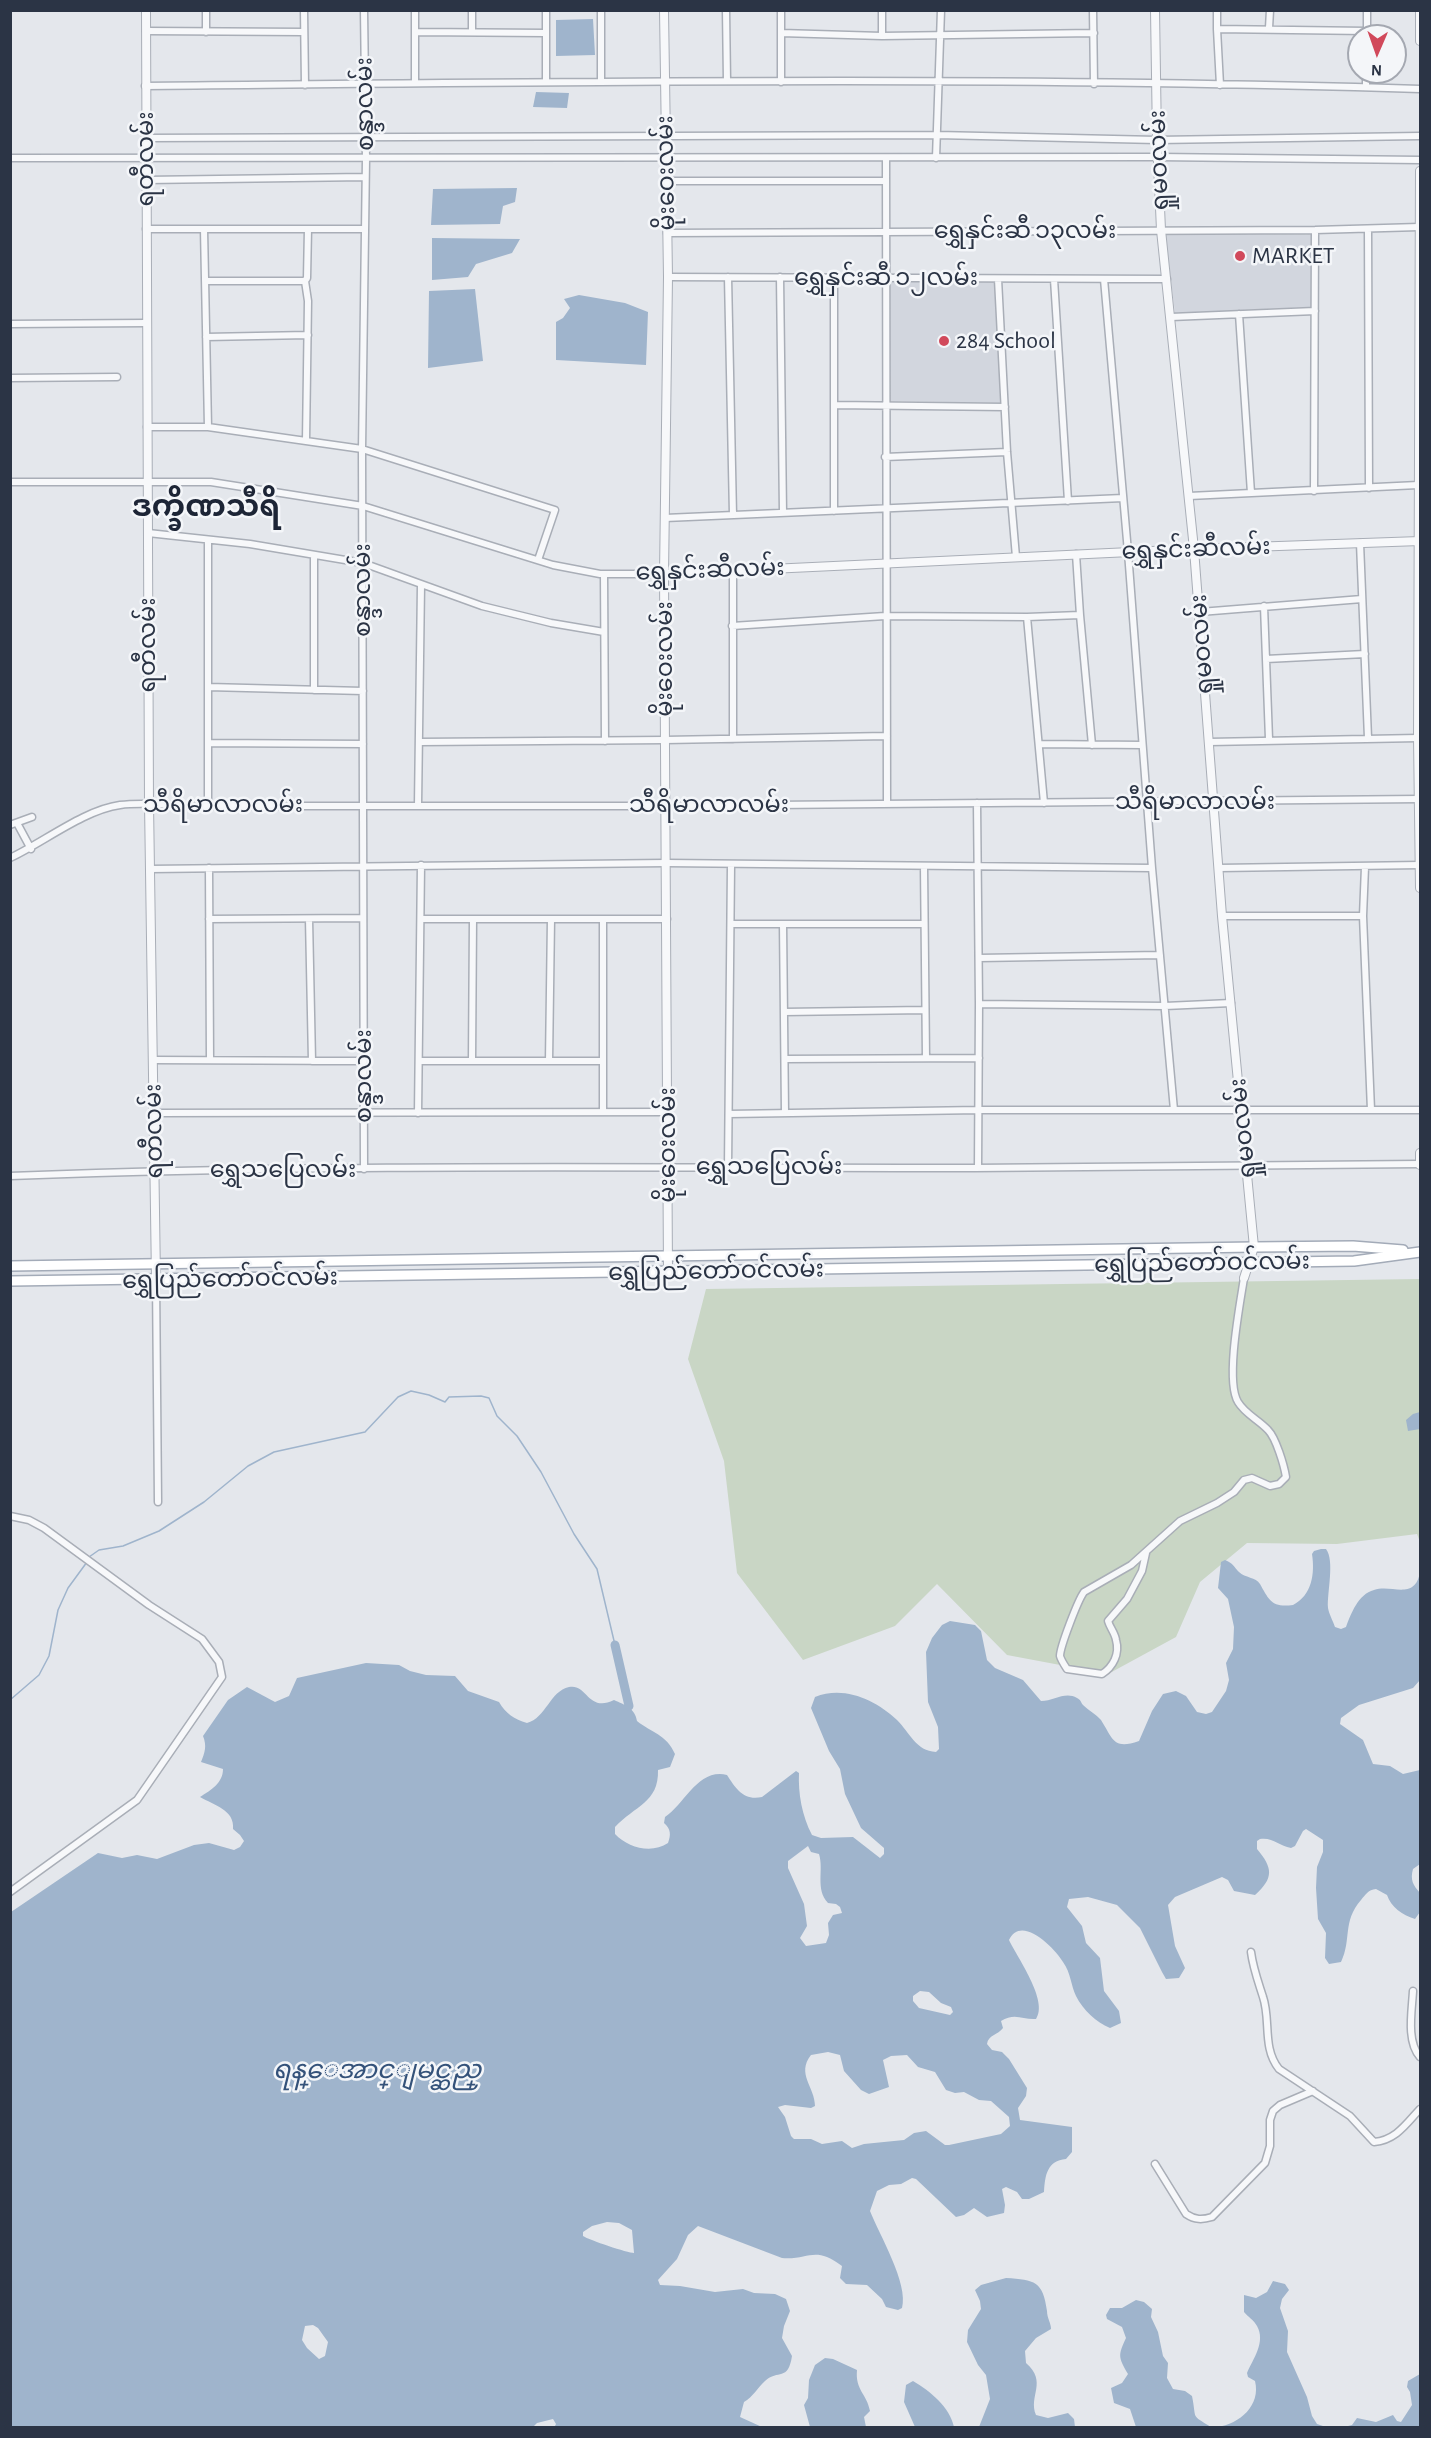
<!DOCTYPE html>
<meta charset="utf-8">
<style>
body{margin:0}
#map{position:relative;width:1431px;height:2438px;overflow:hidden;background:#e4e7ec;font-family:"Alegreya Sans",sans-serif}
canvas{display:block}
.frame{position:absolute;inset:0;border:12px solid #2b3445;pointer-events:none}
.north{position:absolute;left:1347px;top:24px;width:60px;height:60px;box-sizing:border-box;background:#f4f6f9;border:2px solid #a4a8b1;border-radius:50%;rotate:182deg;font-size:16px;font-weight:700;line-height:24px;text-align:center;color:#2b3445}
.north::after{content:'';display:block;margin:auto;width:21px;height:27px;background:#d1495b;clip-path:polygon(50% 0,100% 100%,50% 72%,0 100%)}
</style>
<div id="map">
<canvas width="1431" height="2438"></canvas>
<div class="frame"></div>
<div class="north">N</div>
</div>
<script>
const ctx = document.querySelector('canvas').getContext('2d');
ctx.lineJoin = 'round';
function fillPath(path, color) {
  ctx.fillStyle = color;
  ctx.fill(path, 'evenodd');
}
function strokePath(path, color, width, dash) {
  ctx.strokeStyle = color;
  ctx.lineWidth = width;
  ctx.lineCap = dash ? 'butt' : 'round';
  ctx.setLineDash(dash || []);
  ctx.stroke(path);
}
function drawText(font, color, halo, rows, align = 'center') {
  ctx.font = font + ' "Alegreya Sans","Noto Sans Myanmar",sans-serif';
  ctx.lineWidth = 5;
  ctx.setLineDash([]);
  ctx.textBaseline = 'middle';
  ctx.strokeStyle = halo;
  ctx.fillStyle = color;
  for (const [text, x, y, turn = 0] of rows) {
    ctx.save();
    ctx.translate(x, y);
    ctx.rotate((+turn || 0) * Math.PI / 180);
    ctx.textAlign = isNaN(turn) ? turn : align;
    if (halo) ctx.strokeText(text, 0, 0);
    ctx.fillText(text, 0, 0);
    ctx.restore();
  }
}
fillPath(new Path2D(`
 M1165 233 1311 235V307L1175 313Z
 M889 282H995L1001 403 891 401Z`), '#d2d6de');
fillPath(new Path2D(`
 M1420 1279V1542L1417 1534 1337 1544 1247 1543 1200 1582 1176 1637 1108 1674 1007 1655 937 1584 895 1626 803 1660 737 1573 724 1461 688 1359 706 1289Z`), '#c9d6c5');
fillPath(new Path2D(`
 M593 19 595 55 556 56V20Z
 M536 92 569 93 567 108 533 107Z
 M517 188 515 202 503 206 500 224 431 225 433 189Z
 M432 238 520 239 512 253 476 264 468 277 432 280Z
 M475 289 483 361 428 368 429 291Z
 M579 295 625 303 648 312 646 365 556 360V322L563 318 570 308 564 299Z
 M1420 1412V1429L1408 1431 1406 1420 1413 1414Z
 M1321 1549H1326C1335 1561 1327 1592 1328 1608 1329 1614 1333 1621 1335 1627L1341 1629 1346 1627C1351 1614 1358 1594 1374 1590 1392 1584 1415 1601 1420 1572V1680L1413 1688 1359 1705 1341 1718 1340 1724 1363 1740 1373 1764 1390 1766 1403 1774 1420 1770V1864L1413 1869C1410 1880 1413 1885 1420 1893V1912L1415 1919C1402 1915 1391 1907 1387 1895L1376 1889C1368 1890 1366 1894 1361 1900 1342 1922 1352 1939 1341 1962L1329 1964 1325 1958 1326 1933 1318 1919 1316 1888 1317 1867 1323 1852V1840L1306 1829 1303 1831 1295 1846 1291 1848C1279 1846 1273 1837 1260 1839L1257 1841V1849C1273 1868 1274 1878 1255 1895L1234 1891 1228 1880 1222 1877 1175 1897 1168 1905 1175 1946 1185 1968 1179 1978 1166 1979 1162 1972 1140 1928 1117 1905 1088 1897 1069 1899 1067 1907 1082 1926 1086 1943 1100 1958 1104 1991 1119 2011 1121 2023 1110 2028C1096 2022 1083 2010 1076 1996 1071 1986 1071 1973 1063 1962 1055 1948 1021 1914 1009 1940 1017 1957 1049 2001 1036 2019 1023 2020 1015 2012 1001 2021L1003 2028C998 2035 988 2035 987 2044L992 2050 1002 2052 1009 2059 1027 2088 1026 2096 1018 2108 1020 2120 1072 2127V2152L1066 2159C1047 2161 1045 2175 1044 2192L1029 2199H1022L1017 2192 1006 2187 1002 2189 1005 2205 1004 2213 987 2217 974 2208 964 2215 956 2217 916 2179 912 2178 901 2184 889 2185 877 2191 870 2211C879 2234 909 2284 902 2308L898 2310 886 2307 882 2299 867 2285 846 2284 840 2278 842 2266C814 2245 810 2260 782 2258L698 2226 688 2235 677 2259 658 2280 660 2285 680 2286 715 2292 743 2289 754 2293 775 2294 786 2299 790 2311 784 2326 782 2338 792 2356C788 2382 778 2369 765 2381 757 2388 754 2396 744 2402L740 2417 762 2427 554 2428 556 2424 553 2419 537 2423 532 2428 11 2427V1912L98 1853 122 1858 137 1855 157 1859 194 1845 209 1843 234 1850 240 1847 244 1841 240 1835 233 1829C235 1810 214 1805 200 1797 211 1790 223 1783 223 1769L201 1762C205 1752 207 1746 203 1736L228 1700 247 1687 275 1702 289 1696 297 1678 366 1663 399 1665 410 1671 426 1675 455 1676 468 1691 499 1702C506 1714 514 1719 527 1723 546 1718 550 1691 569 1687 587 1683 588 1713 614 1700 625 1705 635 1708 637 1721 652 1733 666 1734 675 1754L670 1767 658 1770C659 1803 634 1806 615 1827V1834C628 1848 652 1854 668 1843 671 1835 671 1829 664 1823L665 1817C685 1804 698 1768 727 1775 736 1789 744 1801 762 1797L796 1771 799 1773C798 1793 802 1816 812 1835L821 1838 853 1837 880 1858 884 1854V1848L861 1828 845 1794 840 1769 829 1751 811 1708 815 1697C844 1685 876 1700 897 1720 910 1733 916 1751 936 1752L939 1749 938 1727 928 1702 926 1652 932 1638 942 1625 950 1621 975 1625 981 1631 987 1660 995 1668 1023 1680 1041 1701C1054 1701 1065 1691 1077 1698 1081 1700 1080 1701 1083 1705 1089 1711 1096 1714 1101 1720 1113 1739 1113 1750 1139 1741L1152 1711 1163 1694 1176 1691 1186 1696 1197 1712 1206 1714 1212 1712 1226 1691 1229 1680 1226 1663 1233 1649 1234 1627 1228 1599 1218 1588 1221 1562 1225 1560C1233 1563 1234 1567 1239 1572 1245 1578 1256 1577 1260 1584 1269 1600 1272 1608 1293 1605 1312 1595 1315 1574 1312 1554L1314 1551ZM808 1846 811 1852 819 1854C824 1870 815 1889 828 1903L836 1904 840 1907 842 1913 833 1915 828 1923 829 1935 826 1943 806 1946 800 1938 807 1926 804 1904 788 1868V1861ZM920 1991 929 1992 941 2003 951 2007 953 2012 950 2015 919 2008 913 2001V1996ZM828 2052 840 2055 844 2071 861 2090 869 2094 889 2087 883 2060 891 2056 907 2055 918 2067 935 2072 946 2090 955 2093 964 2092 979 2100 991 2101 1009 2117 1010 2126 1001 2134 949 2145H945L926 2131 914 2133 904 2140 864 2144 852 2148 842 2141 822 2144 811 2139H794L791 2136 785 2117 778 2107 785 2105 811 2108 815 2106C815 2087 796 2074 811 2055ZM607 2222 619 2223 632 2230 634 2253C628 2253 589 2240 583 2236V2232L592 2226ZM313 2325 318 2328 328 2342 325 2356 319 2359 307 2348 302 2340 305 2326Z
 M1006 2278C1035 2280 1043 2281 1047 2311 1047 2318 1051 2323 1051 2329L1036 2338 1025 2351 1026 2363C1048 2382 1028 2396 1036 2415L1048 2418 1068 2413 1074 2419 1075 2427H979L990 2399 986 2375 978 2365 967 2342 968 2330 981 2309 980 2301 975 2290 981 2285Z
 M1273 2281 1285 2284 1289 2290 1282 2299 1280 2308 1288 2331 1287 2352 1307 2397 1312 2416 1317 2424 1326 2427H1217C1240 2424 1261 2405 1255 2381L1248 2377 1247 2373C1253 2359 1266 2342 1257 2326 1254 2320 1248 2317 1244 2312V2295L1256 2298 1267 2292Z
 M1136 2300 1144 2302 1152 2309 1151 2317 1158 2332 1163 2356 1168 2363 1167 2378 1173 2389 1185 2391 1192 2396C1197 2420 1190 2414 1211 2427H1136L1130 2409 1114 2403 1111 2388 1122 2383 1128 2374C1118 2357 1118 2355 1126 2338L1122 2327 1107 2319 1106 2315 1110 2308H1122Z
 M825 2358 833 2359 857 2370C855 2390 867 2394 870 2411L864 2417 866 2427H810L804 2405 808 2398 809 2380 815 2365Z
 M1420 2374V2427H1344L1352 2425 1357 2418 1376 2422 1393 2415 1397 2421 1401 2422 1412 2405 1410 2392 1407 2387 1408 2381Z
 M913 2381C930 2391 950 2407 954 2427H915L904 2402 906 2385Z`), '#9fb4cc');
strokePath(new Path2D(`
 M89 1557 99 1550 123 1546 159 1531 204 1502 248 1466 274 1452 365 1432 398 1397 411 1391 429 1395 445 1402 449 1397 481 1396 489 1398 497 1416 517 1436 541 1472 574 1534 597 1569 615 1645
 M10 1700 39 1675 49 1656 58 1610 68 1588 87 1562`), '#9fb4cc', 1.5);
strokePath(new Path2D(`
 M615 1645 629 1706`), '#9fb4cc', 9);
const minor = new Path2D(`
 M304 10 305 85
 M472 10V32
 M546 10V82
 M726 10 727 81
 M1093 10 1094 84
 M1217 10V29L1367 31V10
 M1269 28 1270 10
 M1217 29 1220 85
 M146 31 304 32
 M206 32V10
 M416 32 546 33
 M781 33 882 36 1094 33
 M882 36V10
 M601 81V10
 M781 82V10
 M415 83V10
 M145 86C570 82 996 76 1420 89
 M1366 87V72
 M145 138 937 135 1157 140 1420 136
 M10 158 1158 157 1420 160
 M886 158 887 803
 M936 158 941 10
 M146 180 365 177
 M666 181H886
 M146 229H364
 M204 229 208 427
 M1368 229 1369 488
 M667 233 1315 230 1419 227
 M668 277 1167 279
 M728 277 733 515
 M780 277 783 513
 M834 278V405
 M998 279 1007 452 1016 557
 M1054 279 1068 501
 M1104 279 1128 552 1152 868 1174 1110
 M205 281H305L307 278 308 229
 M305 281 308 301 306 441
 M1239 314 1251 493
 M1171 317 1315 311
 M10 324 147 323
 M206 337 308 335
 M10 378 117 377
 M147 427H208L362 449 555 510 538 560
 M885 457 1007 452
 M10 482H211L363 506 553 565 600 574H664
 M1314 491 1315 230
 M1189 496 1418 485
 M834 511V405L1005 407
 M665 518 1123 498
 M148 533 250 544 363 563 482 606 551 623 604 632
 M1360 543 1368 738
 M1076 554 1080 615
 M314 555V690
 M604 574 605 741
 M1264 606 1269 739
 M1200 612 1362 599
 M1027 617 1080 615 1092 745
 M732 626 885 616 1027 617 1044 803
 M1266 659 1365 654
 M208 687 363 691
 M733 739V570
 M420 742 665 740 887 736
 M1209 742 1418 738
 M208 743 363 744
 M1040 744 1142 745
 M977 803 979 1004 978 1168
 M208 805V540
 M418 805 421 585
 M17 823 31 849
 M10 825 32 817
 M10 858C44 842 84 810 120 805 143 802 167 805 190 806H665L1420 799
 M924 866 926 1058
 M209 868 210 1060
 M1219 868 1420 865
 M150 869 666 863 1152 868
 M1222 916H1363L1365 867
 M1363 916 1371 1110
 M209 919 363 918
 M309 919 312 1061
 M421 919H667
 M731 924H923
 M783 924 785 1113
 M979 958 1160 955
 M979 1004 1165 1006 1231 1003
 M784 1012 925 1010
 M785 1059 979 1058
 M153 1060 364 1061
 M419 1061H603
 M472 1061 473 919
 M549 1061 551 919
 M603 1112V919
 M154 1113 668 1112
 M418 1113 421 865
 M729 1114 979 1110H1420
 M728 1167 731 866
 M364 1169 362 449 366 159 364 10
 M10 1176C331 1163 653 1168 974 1168 1123 1168 1272 1165 1420 1164
 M156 1279 158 1502
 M10 1516 29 1520 44 1528 149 1605 202 1639 219 1662 222 1677 137 1800 10 1892
 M1146 1553 1142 1571 1127 1599 1108 1621C1110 1628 1115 1633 1116 1640 1120 1654 1113 1667 1102 1674L1067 1669C1065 1666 1061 1660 1060 1656 1060 1647 1078 1600 1084 1592L1131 1565 1180 1521 1217 1503 1234 1492 1244 1480 1252 1478 1270 1486 1279 1484 1286 1477C1284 1465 1276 1438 1268 1430 1259 1420 1245 1414 1238 1402 1225 1381 1240 1304 1244 1278
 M1251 1952C1253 1968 1258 1981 1263 1997 1271 2020 1262 2048 1279 2069L1350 2116 1374 2142C1396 2140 1406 2124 1420 2109
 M1413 1991C1412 2011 1406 2041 1420 2057
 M1155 2164 1186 2214C1195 2220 1202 2220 1212 2217L1265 2163 1270 2146V2120L1273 2111 1280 2105 1313 2091`);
const tertiary = new Path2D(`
 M146 10 149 803 156 1279
 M664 10 668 277 664 574 668 1272
 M1155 10 1157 140 1161 230 1194 549 1222 916 1254 1247 1244 1278
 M1420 10V41
 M1420 171 1418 738 1420 888
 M664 574 1194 549 1420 541
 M1420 1153V1165`);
const primary = new Path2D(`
 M10 1266 1254 1247 1353 1246 1403 1250
 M10 1281 1354 1261 1420 1252`);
strokePath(minor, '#a9aeb7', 9);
strokePath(tertiary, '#a9aeb7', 10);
strokePath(primary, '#a3abb8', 12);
strokePath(minor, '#f7f8fa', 6);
strokePath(tertiary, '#f7f8fa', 8);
strokePath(primary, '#fff', 9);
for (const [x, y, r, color] of [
 [1240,256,6,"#d1495b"],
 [944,341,6,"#d1495b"]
]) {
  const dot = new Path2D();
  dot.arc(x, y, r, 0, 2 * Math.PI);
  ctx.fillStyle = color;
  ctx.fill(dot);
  strokePath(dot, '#f4f6f9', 2);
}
drawText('24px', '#2b3445', '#f4f6f9', [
 ["စန္ဒာလမ်း",365,104,-91],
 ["ရတီလမ်း",146,159,-90],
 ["ရှုမဝလမ်း",1159,161,-92],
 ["မိုးဝေးလမ်း",666,173,-91],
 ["ရွှေနှင်းဆီ ၁၃လမ်း",1025,231],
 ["ရွှေနှင်းဆီ ၁၂လမ်း",886,278],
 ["ရွှေနှင်းဆီလမ်း",1196,549,-2],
 ["ရွှေနှင်းဆီလမ်း",710,570,-2],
 ["စန္ဒာလမ်း",363,590,-90],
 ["ရတီလမ်း",148,645,-90],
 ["ရှုမဝလမ်း",1202,645,-94],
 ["မိုးဝေးလမ်း",665,659,-90],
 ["သီရိမာလာလမ်း",1195,802],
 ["သီရိမာလာလမ်း",223,805],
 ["သီရိမာလာလမ်း",709,805],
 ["စန္ဒာလမ်း",364,1076,-90],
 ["ရှုမဝလမ်း",1243,1129,-96],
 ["ရတီလမ်း",154,1131,-91],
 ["မိုးဝေးလမ်း",668,1145,-90],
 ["ရွှေသပြေလမ်း",769,1167],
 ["ရွှေသပြေလမ်း",283,1170],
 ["ရွှေပြည်တော်ဝင်လမ်း",1202,1263,-1],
 ["ရွှေပြည်တော်ဝင်လမ်း",716,1271,-1],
 ["ရွှေပြည်တော်ဝင်လမ်း",230,1279,-1]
]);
drawText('24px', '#2b3445', '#f4f6f9', [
 ["MARKET",1252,256],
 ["284 School",956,341]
], 'left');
drawText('italic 26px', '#34527a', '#f4f6f9', [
 ["ရန္ေအာင္ျမင္ဆည္",377,2070]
]);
drawText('bold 30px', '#1d2536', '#f4f6f9', [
 ["ဒက္ခိဏသီရိ",206,507]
]);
</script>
